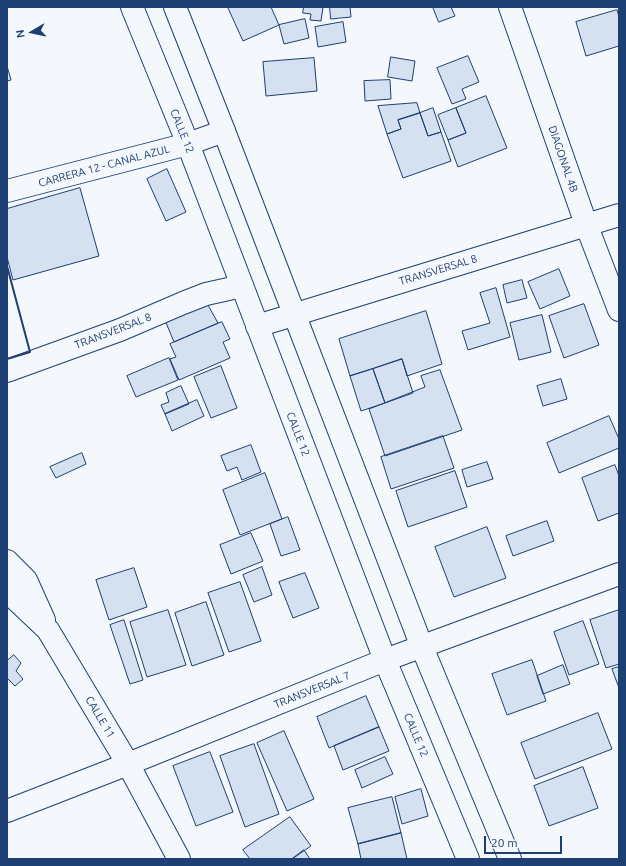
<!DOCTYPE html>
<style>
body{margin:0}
#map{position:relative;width:626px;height:866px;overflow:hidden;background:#f4f7fb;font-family:Ubuntu,sans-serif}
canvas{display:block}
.frame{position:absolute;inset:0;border:8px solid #1d3f73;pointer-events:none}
.north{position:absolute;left:12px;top:12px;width:40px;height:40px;-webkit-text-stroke:3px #f4f7fb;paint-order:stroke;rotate:261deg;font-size:11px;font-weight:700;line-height:16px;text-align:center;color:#1d3f73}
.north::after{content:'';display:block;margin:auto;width:14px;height:18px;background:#1d3f73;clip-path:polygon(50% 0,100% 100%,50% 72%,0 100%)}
.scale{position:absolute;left:484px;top:836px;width:78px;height:18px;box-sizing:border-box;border:2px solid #1d3f73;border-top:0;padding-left:5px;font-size:12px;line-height:14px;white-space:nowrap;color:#1d3f73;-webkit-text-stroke:3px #f4f7fb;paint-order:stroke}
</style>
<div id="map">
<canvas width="626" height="866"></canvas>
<div class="frame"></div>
<div class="north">N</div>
<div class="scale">20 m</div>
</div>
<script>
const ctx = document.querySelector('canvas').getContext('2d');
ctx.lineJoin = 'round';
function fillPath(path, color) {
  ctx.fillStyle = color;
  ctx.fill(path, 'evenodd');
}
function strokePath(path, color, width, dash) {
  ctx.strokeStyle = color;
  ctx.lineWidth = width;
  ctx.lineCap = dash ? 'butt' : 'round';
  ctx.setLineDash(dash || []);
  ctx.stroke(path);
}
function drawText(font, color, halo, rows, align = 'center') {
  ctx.font = font + ' Ubuntu,sans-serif';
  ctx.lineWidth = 3;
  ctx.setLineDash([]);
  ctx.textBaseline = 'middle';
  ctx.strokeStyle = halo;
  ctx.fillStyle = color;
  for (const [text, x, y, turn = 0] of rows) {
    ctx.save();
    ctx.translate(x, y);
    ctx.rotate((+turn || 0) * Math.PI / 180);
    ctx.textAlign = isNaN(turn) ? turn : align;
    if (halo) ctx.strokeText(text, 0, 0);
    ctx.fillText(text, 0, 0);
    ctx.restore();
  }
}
const building = new Path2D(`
 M231 7H271L279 25 243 41 228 8Z
 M304 7H323L321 21 310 20 311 14 303 13Z
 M330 7H350L351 17 331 19Z
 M433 7H451L455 16 439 22Z
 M617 10 619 17V46L586 56 576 22Z
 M305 19 309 38 284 44 279 25Z
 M343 22 346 42 318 47 315 27Z
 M468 56 479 82 462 89 466 99 452 104 437 68Z
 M391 57 415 61 412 81 388 77Z
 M314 58 317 91 266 96 263 62Z
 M7 66 11 80 7 81Z
 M390 80 391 99 365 101 364 81Z
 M486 96 507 148 458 167 448 140 466 133 456 108Z
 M417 103 420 113 398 120 401 129 387 134 378 106Z
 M433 108 441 132 428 136 420 113Z
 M456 108 466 133 448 140 438 115Z
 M420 113 428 136 441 132 451 161 403 178 387 134 401 129 398 120Z
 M167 169 186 212 166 221 147 179Z
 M80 188 99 256 13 280 7 257V209Z
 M559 269 570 296 540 309 528 282Z
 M522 280 527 298 507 303 503 285Z
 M496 288 510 337 468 350 462 331 490 323 480 293Z
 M204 298 218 323 174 342 162 313Z
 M584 304 599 345 564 358 549 316Z
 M426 311 442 364 407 376 402 359 350 376 339 339Z
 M542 315 551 352 519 360 510 323Z
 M222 322 230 339 223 342 230 358 179 380 170 359 176 357 170 344Z
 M169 358 178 380 136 397 127 376Z
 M402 359 413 393 385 403 373 369Z
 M221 366 237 408 211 418 194 377Z
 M373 369 385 403 361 411 350 376Z
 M440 370 462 430 385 456 369 409 425 387 421 376Z
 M561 379 567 399 543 406 537 386Z
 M181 386 189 404 165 414 161 405 169 402 166 393Z
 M197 400 204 416 172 431 165 414Z
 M609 416 619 439V448L559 473 547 443Z
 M443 436 454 468 391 489 381 457Z
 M251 445 261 472 242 480 237 467 227 471 221 456Z
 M82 453 86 464 56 478 50 467Z
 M487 462 493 479 467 487 462 470Z
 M615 465 619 476V513L598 521 582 478Z
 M455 471 467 507 408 527 396 491Z
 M265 473 282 519 240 535 223 490Z
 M288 517 300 550 281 556 270 524Z
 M547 521 554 541 513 556 506 536Z
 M487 527 506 578 454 597 435 547Z
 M251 533 263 561 231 574 220 545Z
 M262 567 272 595 254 602 243 575Z
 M134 568 147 607 109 620 96 580Z
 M305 573 319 608 293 618 279 582Z
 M240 582 261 641 229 652 208 593Z
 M206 602 224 655 192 666 175 613Z
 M168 610 186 665 147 677 130 622Z
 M619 610V664L606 668 590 620Z
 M124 620 143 680 130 684 110 625Z
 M583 621 599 664 569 675 554 632Z
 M14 655 21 663 16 671 23 679 15 686 7 678V661Z
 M532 660 546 701 507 715 492 674Z
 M563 665 570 684 543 694 537 676Z
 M619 667V688L612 669Z
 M366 696 379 727 329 748 317 717Z
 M598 713 612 749 535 779 521 743Z
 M379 727 389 751 343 770 334 746Z
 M284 731 314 799 287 811 257 743Z
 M254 744 279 814 245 827 220 756Z
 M210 752 233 812 196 826 173 766Z
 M385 757 393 774 362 788 355 770Z
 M583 767 598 808 549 826 534 786Z
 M421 789 428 816 402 824 395 797Z
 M392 797 401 833 358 844 348 808Z
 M290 817 311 846 292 859H250L243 850Z
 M401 833 407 859H361L358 844Z
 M304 850 310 859H292Z`);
fillPath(building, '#d5e0f0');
strokePath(building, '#1d3f73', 1);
const street = new Path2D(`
 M510 7 586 224 619 310
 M7 191 188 144 224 131
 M257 326 619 215
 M7 371 120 330 183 303 206 294 242 286
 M7 561 26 580 44 620
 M7 584 10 594 48 630 128 764 179 859
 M7 811 128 764 385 660 619 574`);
const secondary = new Path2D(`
 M132 7 188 144 385 660 468 859
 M175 7 224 131 422 647 510 859`);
strokePath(street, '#1d3f73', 24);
strokePath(secondary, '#1d3f73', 24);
strokePath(street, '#f4f7fb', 22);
strokePath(secondary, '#f4f7fb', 22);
strokePath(new Path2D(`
 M7 266 30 352 7 359`), '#1d3f73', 2);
drawText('11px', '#1d3f73', '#f4f7fb', [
 ["CALLE 12",182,131,68],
 ["DIAGONAL 4B",563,159,71],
 ["CARRERA 12 - CANAL AZUL",104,166,-15],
 ["TRANSVERSAL 8",438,270,-17],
 ["TRANSVERSAL 8",113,331,-21],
 ["CALLE 12",298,434,69],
 ["TRANSVERSAL 7",312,690,-22],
 ["CALLE 11",100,717,59],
 ["CALLE 12",416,735,67]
]);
</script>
